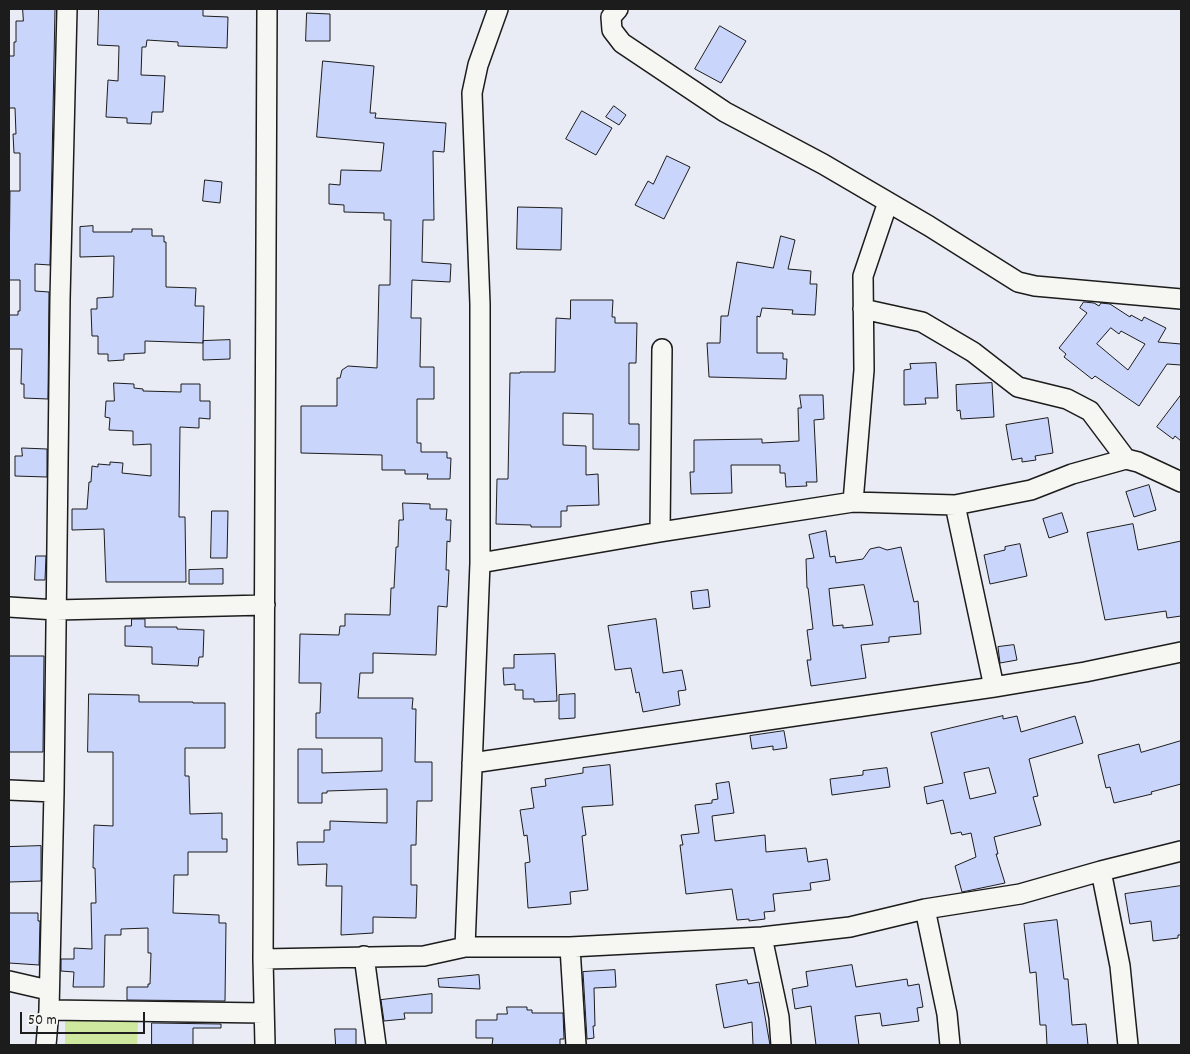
<!DOCTYPE html>
<style>
body{margin:0}
#map{position:relative;width:1190px;height:1054px;overflow:hidden;background:#e9ecf5;font-family:Dekko,sans-serif}
canvas{display:block}
.frame{position:absolute;inset:0;border:10px solid #1c1c1c;pointer-events:none}
.scale{position:absolute;left:20px;top:1012px;width:125px;height:22px;box-sizing:border-box;border:2px solid #1c1c1c;border-top:0;padding-left:6px;font-size:15px;line-height:18px;white-space:nowrap;color:#1c1c1c;-webkit-text-stroke:4px #f6f6f2;paint-order:stroke}
</style>
<div id="map">
<canvas width="1190" height="1054"></canvas>
<div class="frame"></div>
<div class="scale">50 m</div>
</div>
<script>
const ctx = document.querySelector('canvas').getContext('2d');
ctx.lineJoin = 'round';
function fillPath(path, color) {
  ctx.fillStyle = color;
  ctx.fill(path, 'evenodd');
}
function strokePath(path, color, width, dash) {
  ctx.strokeStyle = color;
  ctx.lineWidth = width;
  ctx.lineCap = dash ? 'butt' : 'round';
  ctx.setLineDash(dash || []);
  ctx.stroke(path);
}
fillPath(new Path2D(`
 M65 1019 138 1021 137 1045H65Z`), '#cee89f');
const building = new Path2D(`
 M23 9H55L50 265 35 264V291L49 292 48 399 24 398V384H21L22 349H9V315H18V311H20V280H9L10 191H20V153H14L13 134H16L15 108H9V56H14V42H16V21H23Z
 M99 9H203V16L228 17 227 48 178 46V42L147 40 146 47H142L141 75 165 76 163 112H152L151 124 127 123V118L106 117 108 80 118 81 119 46 98 45Z
 M307 13 330 14V41H306Z
 M720 26 746 41 721 83 695 69Z
 M323 61 374 66 370 113H376L375 118 446 123 444 152 433 151 434 220H423L422 262 451 264 450 282 412 280 411 318H421L420 367H434V399H417V443H421V452H447V458H451L450 479H427L428 474H405V470H382V455L301 453V406H337V378H340L342 370 348 366 377 368 379 285H390L391 220H384V213L344 212V205L329 204V184L340 185 341 170 381 171 384 143 317 137Z
 M614 106 626 115 619 125 606 117Z
 M582 111 612 128 596 155 566 139Z
 M667 156 690 167 664 219 635 205 648 181 653 184Z
 M205 180 222 182 220 203 203 201Z
 M518 207 562 208 561 250 517 249Z
 M93 226V232H132V229H152V236H164V242H166V287L196 288 195 306H204L203 343 145 341V353L124 354V360L108 361V354H98V336H92L91 309H97V298L113 297 114 256 80 257V227Z
 M781 236 795 240 788 269 811 271 810 284H817L815 315 792 314 793 310 762 308 760 317 757 316V353H783V359H787L786 379 709 377 707 343H720L721 316H728L737 262 773 268Z
 M571 300H613L612 317H615V323H637L636 363H629V424H639V450L593 449V414L563 413V445L586 446V475L598 474 599 505 567 506V511H561V527H531V525L496 524 497 479H508L510 373H520V372H555L556 318 570 319Z
 M1084 302 1094 303 1099 306 1101 303 1110 304 1130 317 1131 315 1142 321 1144 317 1166 328 1158 342 1181 344V365L1167 364 1139 406 1095 376 1092 379 1064 357 1066 354 1059 348 1087 313 1080 308ZM1111 328 1119 334 1121 331 1145 344 1128 370 1097 344Z
 M230 340V359L203 360V341Z
 M936 363 938 398H925L926 404 904 405V370L911 369 910 364Z
 M114 383 134 384V388L143 389V391L181 392V384H200V401H210V419L199 418V428L180 427 179 517H185L186 582H106L104 529 72 530V509H87L89 482H91L92 466 98 467V464L110 465V462L123 463 122 473 151 476V444L133 445V431L109 430 110 418 105 417 106 401H114Z
 M992 383 994 417 961 419 960 410 957 411 956 385Z
 M800 395H823L824 419 814 420 817 482H806L807 486 786 487 785 473H780V465H731L732 493 691 494 690 472H694V440L762 439V443L799 441 798 408H801Z
 M1181 395V441L1175 436 1173 439 1157 427Z
 M1048 418 1053 453 1035 456 1036 460 1022 462V458L1012 460 1006 425Z
 M22 448 47 449V477L15 476V456H22Z
 M1149 485 1156 510 1134 517 1126 492Z
 M403 503 430 504V509H447L446 520H451L450 542 447 541 446 570H449L447 607 438 606 436 655 373 653V673H360L358 698H413L412 709H416L415 762H432V801H417L416 845H411V885H417L416 918 373 917V933L341 935 342 886H326L327 864 298 865 297 842H324V830H330V821L387 823V789L327 791V793H322V803H298V749H322V773L382 771V738H316V713H320L321 683H299L300 634 339 635 340 626H345V614L390 615 391 588H394L396 547H398L399 520H403Z
 M212 511H228L227 558H211Z
 M1062 513 1068 532 1049 538 1043 519Z
 M1133 524 1138 550 1181 541V616L1167 618 1166 611 1105 620 1087 533Z
 M826 531 830 557 835 556 836 563 863 559 870 549 879 547 887 550 901 547 914 602 918 601 921 634 889 637V642L861 645 866 678 811 686 807 660H811L807 630 813 629 808 588H807L806 559 814 558 809 535ZM864 585 873 625 843 628V625L833 626 829 589Z
 M1020 544 1027 576 990 584 984 555 1005 550V547Z
 M36 556H46L45 580H35Z
 M223 569V584H189V570Z
 M708 590 710 607 693 609 691 592Z
 M132 619H145V627H177V629L204 630 203 657H199L198 666 152 664V647L125 646V626H131Z
 M656 619 663 673 682 670 686 690 678 691 680 705 643 712 639 692 636 693 631 668 615 670 608 626Z
 M1014 645 1017 660 1000 663 998 647Z
 M555 654 557 701 534 702V699H523V690H515V684L504 685 503 668H514V655Z
 M9 656H44L43 752H9Z
 M89 694 139 695V702H193V703H225V748H185V776H189L190 814 222 813V839H227V852H188V875H174L173 913 219 915V923H226L225 1001 127 1000V987H148V984H150L151 953H148V928L121 929V935H105L104 987H73L74 972 61 971V959H74V948L92 949 91 903H96L95 868H93L94 825 113 826V752H88Z
 M575 694V718L559 719V695Z
 M1003 716V719L1017 716 1021 732 1075 716 1083 743 1029 759 1038 796 1033 797 1041 825 994 837 998 854H996L1005 883 962 892 955 866 976 857 971 833 962 835 961 832 951 834 943 800 927 804 924 787 943 783 931 733ZM989 768 996 793 970 799 964 773Z
 M784 731 787 748 773 750V746L752 749 750 736Z
 M1181 741V784L1151 792 1152 794 1114 803 1110 787 1106 788 1098 755 1139 744 1141 752Z
 M610 765 613 805 582 807 586 835 582 836 588 890 570 892 571 904 528 908 525 863 530 862 527 835 524 836 520 810 534 808 531 788 546 786 545 779 583 773V768Z
 M887 768 890 787 832 795 830 779 863 775V771Z
 M729 782 734 813 712 816 715 841 765 835 766 852 806 848 808 862 827 859 830 880 810 883 811 890 773 894 775 911 764 912 765 919 749 921V919L737 920 732 889 686 894 680 845H683L681 835 699 833 695 805 712 803V800L718 799 716 784Z
 M41 846V881L9 882V847Z
 M1181 886V935H1178V938L1153 941 1151 921 1130 924 1125 894Z
 M9 913H38V921H40L39 965 9 963Z
 M1057 920 1064 979H1068L1072 1025 1086 1024 1088 1045H1047L1046 1025H1040L1036 972 1030 973 1024 924Z
 M852 965 856 987 907 979 908 986 919 984 923 1007 917 1008 919 1021 882 1026 880 1013 855 1016 859 1045H816L811 1006 795 1009 792 989 808 986 806 972Z
 M615 970 616 987 594 988 595 1026H593L594 1038 587 1039 583 972Z
 M479 975 480 989 439 987 438 979Z
 M747 980 748 984 759 982 770 1045H753L752 1022 724 1028 716 985Z
 M432 994V1013H404L405 1019 384 1021 381 1000Z
 M507 1007H527V1010H532V1013H563L564 1039H560V1045H492L493 1038H476V1020H497V1014H507Z
 M152 1023 221 1024V1028H193V1045H152Z
 M335 1029H356V1045H336Z`);
fillPath(building, '#cad5fc');
strokePath(building, '#1c1c1c', 1);
const street = new Path2D(`
 M618 9 611 17 612 30 622 43 725 112 823 164 929 226 1018 282 1035 286 1181 299
 M863 309 922 322 973 352 1018 387 1067 399 1090 411 1126 459
 M853 502 864 370 863 276 888 202
 M955 505 994 687
 M660 532 662 349
 M480 563 660 532 853 502 955 505 1031 490 1072 474 1126 459 1138 462 1181 482
 M9 607 56 610 265 605
 M472 763 994 687 1085 672 1181 652
 M9 790 54 792
 M1101 871 1120 966 1128 1045
 M925 909 947 1014 950 1045
 M762 937 779 1017 781 1045
 M465 947 480 563V304L472 93 478 65 498 9
 M570 947 576 1045
 M364 956 376 1045
 M263 959 424 956 465 947H570L762 937 850 927 925 909 1020 894 1101 871 1181 851
 M9 981 48 990
 M49 1010 264 1013
 M46 1045 49 1010 54 792 60 299 67 9
 M265 1045 263 959 267 9`);
strokePath(street, '#1c1c1c', 22);
strokePath(street, '#f6f6f2', 19);
</script>
